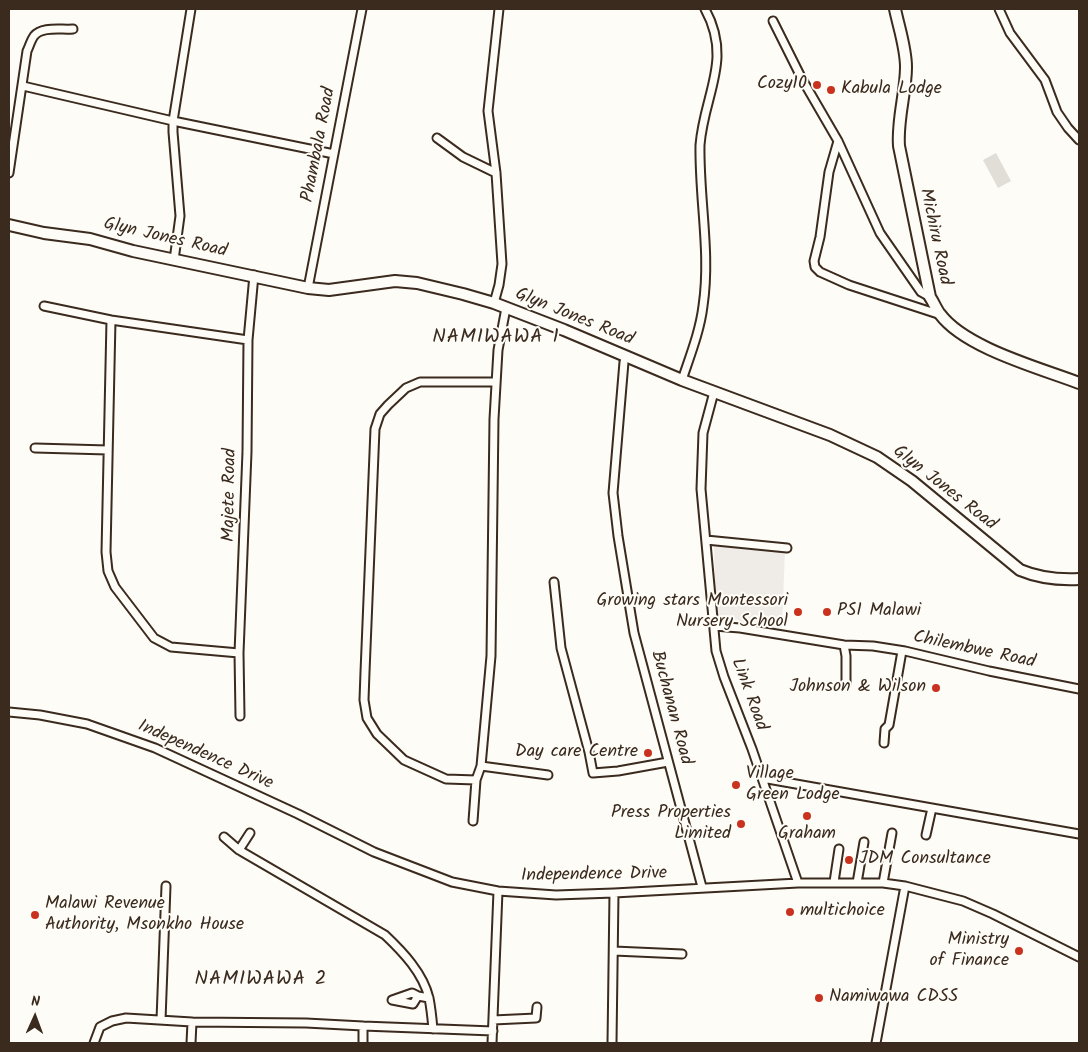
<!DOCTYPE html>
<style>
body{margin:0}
#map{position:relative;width:1088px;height:1052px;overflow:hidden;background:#fdfcf7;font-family:Kalam,sans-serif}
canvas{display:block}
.frame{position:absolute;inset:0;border:10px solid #3b2a1e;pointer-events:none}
.north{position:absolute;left:10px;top:992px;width:50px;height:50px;-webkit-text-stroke:4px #fdfcf7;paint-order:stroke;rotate:2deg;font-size:14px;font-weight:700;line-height:20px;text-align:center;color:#3b2a1e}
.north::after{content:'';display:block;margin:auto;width:18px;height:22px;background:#3b2a1e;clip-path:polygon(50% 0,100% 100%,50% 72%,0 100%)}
</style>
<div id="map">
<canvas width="1088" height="1052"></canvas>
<div class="frame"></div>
<div class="north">N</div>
</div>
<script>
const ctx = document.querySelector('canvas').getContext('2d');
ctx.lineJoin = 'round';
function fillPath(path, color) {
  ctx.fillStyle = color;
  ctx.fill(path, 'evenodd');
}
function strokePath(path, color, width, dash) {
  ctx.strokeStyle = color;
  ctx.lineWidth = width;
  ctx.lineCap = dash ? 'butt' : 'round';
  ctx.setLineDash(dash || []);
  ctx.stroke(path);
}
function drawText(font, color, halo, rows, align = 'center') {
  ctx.font = font + ' Kalam,sans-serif';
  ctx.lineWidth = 4;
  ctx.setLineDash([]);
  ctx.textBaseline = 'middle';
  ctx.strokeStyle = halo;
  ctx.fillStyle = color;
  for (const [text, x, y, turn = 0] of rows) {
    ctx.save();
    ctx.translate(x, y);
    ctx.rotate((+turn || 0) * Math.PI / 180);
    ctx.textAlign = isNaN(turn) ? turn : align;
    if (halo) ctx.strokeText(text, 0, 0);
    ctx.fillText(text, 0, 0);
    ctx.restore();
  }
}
fillPath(new Path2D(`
 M714 546 785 550 782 628 740 627 739 620 716 618Z`), '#efece7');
fillPath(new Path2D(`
 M996 153 1011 181 998 188 983 160Z`), '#e1ded7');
const street = new Path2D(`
 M999 9 1010 33 1045 80 1057 112 1068 128 1079 140
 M773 21 802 79 838 141 880 233 921 292 930 297
 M23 86 173 121 334 154
 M437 138 463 157 496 173
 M838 141 829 172 820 237 814 261 815 267 820 272 849 285 941 315
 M9 173 27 51C29 47 31 40 34 36 42 26 61 30 73 29
 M174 260 180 216 173 132V121L191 9
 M308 288 362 9
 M494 303 499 285 502 264 496 173 488 111 499 9
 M44 306 111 320 248 340
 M111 320 106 552 108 571 115 587 154 638 171 647 239 653
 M626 356 624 362 613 493 618 536 634 633 702 887
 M682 380C690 356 700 331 703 306 711 253 699 199 700 145 704 94 733 60 705 9
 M496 382H420L406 388 388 405 380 414 375 429 365 672 364 700 367 718 377 734 404 760 446 779 476 780 481 766 491 656 494 419 498 350 506 308
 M714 392 703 433 701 489 716 651 724 677 752 749 798 883
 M35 448 108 450
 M706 540 787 548
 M554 582 561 648 589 752 593 773 618 771 668 762
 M714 626 740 628 844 645 873 646 905 651 989 671 1079 689
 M844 645 846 656V684
 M9 712 40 715 87 724 155 748 298 814 374 852 452 882 498 891 556 895 614 893 798 883H883L905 886 963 901 993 914 1079 957
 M240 716 239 653 247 452 248 340 254 275
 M884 743 885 729 889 725 902 651
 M481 766 548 775
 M762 778 1079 834
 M473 821 476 780
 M926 835 932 808
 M224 837 239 850 250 833
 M239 850 385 935C403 952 423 973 429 998 431 1008 432 1018 433 1029
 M834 882 839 849
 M857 883 864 842
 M883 883 892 833
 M614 951 682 954
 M418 996 413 1004 392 1000 412 993 418 996 429 998
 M161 1020 166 886
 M493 1020 536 1018 537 1007
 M94 1043 100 1027 112 1021 126 1018 192 1022
 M191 1043 192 1022 306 1023 363 1026
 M363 1043V1026L493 1031
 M492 1043 498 891
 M612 1043 614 893
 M876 1043 905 886`);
const secondary = new Path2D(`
 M895 9C899 28 906 48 906 67 906 93 897 119 899 146L930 297C934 303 936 309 940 314 965 348 1040 368 1079 383
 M9 225 44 233 90 239 133 251 308 288 329 290 395 281 417 283 463 294 494 303 564 330 682 380 830 435 877 457 912 481 1020 570C1039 578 1059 580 1079 579`);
strokePath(street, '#3b2a1e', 11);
strokePath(secondary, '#3b2a1e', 14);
strokePath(street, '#fdfcf7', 7);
strokePath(secondary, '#fdfcf7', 10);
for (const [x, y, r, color] of [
 [817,85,5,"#c8321e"],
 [831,90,5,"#c8321e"],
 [798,612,5,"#c8321e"],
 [827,612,5,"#c8321e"],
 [936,688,5,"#c8321e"],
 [648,753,5,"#c8321e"],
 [736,785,5,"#c8321e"],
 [807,816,5,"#c8321e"],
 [741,824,5,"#c8321e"],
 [849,860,5,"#c8321e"],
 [790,912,5,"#c8321e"],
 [35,915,5,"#c8321e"],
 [1019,951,5,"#c8321e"],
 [819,998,5,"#c8321e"]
]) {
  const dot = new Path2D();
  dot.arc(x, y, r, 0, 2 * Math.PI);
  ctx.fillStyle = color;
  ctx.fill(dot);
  strokePath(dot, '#fdfcf7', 2);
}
drawText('18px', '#3b2a1e', '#fdfcf7', [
 ["Cozy10",807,85,"right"],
 ["Kabula Lodge",841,90],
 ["Growing stars Montessori",788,602,"right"],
 ["Nursery School",788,623,"right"],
 ["PSI Malawi",837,612],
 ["Johnson & Wilson",926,688,"right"],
 ["Day care Centre",638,753,"right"],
 ["Village",746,775],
 ["Green Lodge",746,796],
 ["Press Properties",731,814,"right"],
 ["Limited",731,835,"right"],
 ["Graham",807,835,"center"],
 ["JDM Consultance",859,860],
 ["Malawi Revenue",45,905],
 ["Authority, Msonkho House",45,926],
 ["multichoice",800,912],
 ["Ministry",1009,941,"right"],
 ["of Finance",1009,962,"right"],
 ["Namiwawa CDSS",829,998]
], 'left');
drawText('18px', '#3b2a1e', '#fdfcf7', [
 ["Phambala Road",320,145,-79],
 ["Michiru Road",934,237,78],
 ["Glyn Jones Road",165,239,13],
 ["Glyn Jones Road",574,318,22],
 ["Glyn Jones Road",944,489,38],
 ["Majete Road",231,495,-89],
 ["Chilembwe Road",974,651,12],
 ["Link Road",748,695,70],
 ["Buchanan Road",670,708,75],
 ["Independence Drive",205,756,24],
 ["Independence Drive",594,876,-1]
]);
ctx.letterSpacing = '1px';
drawText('20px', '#3b2a1e', '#fdfcf7', [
 ["NAMIWAWA 1",496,339],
 ["NAMIWAWA 2",261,981]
]);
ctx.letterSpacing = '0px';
</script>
